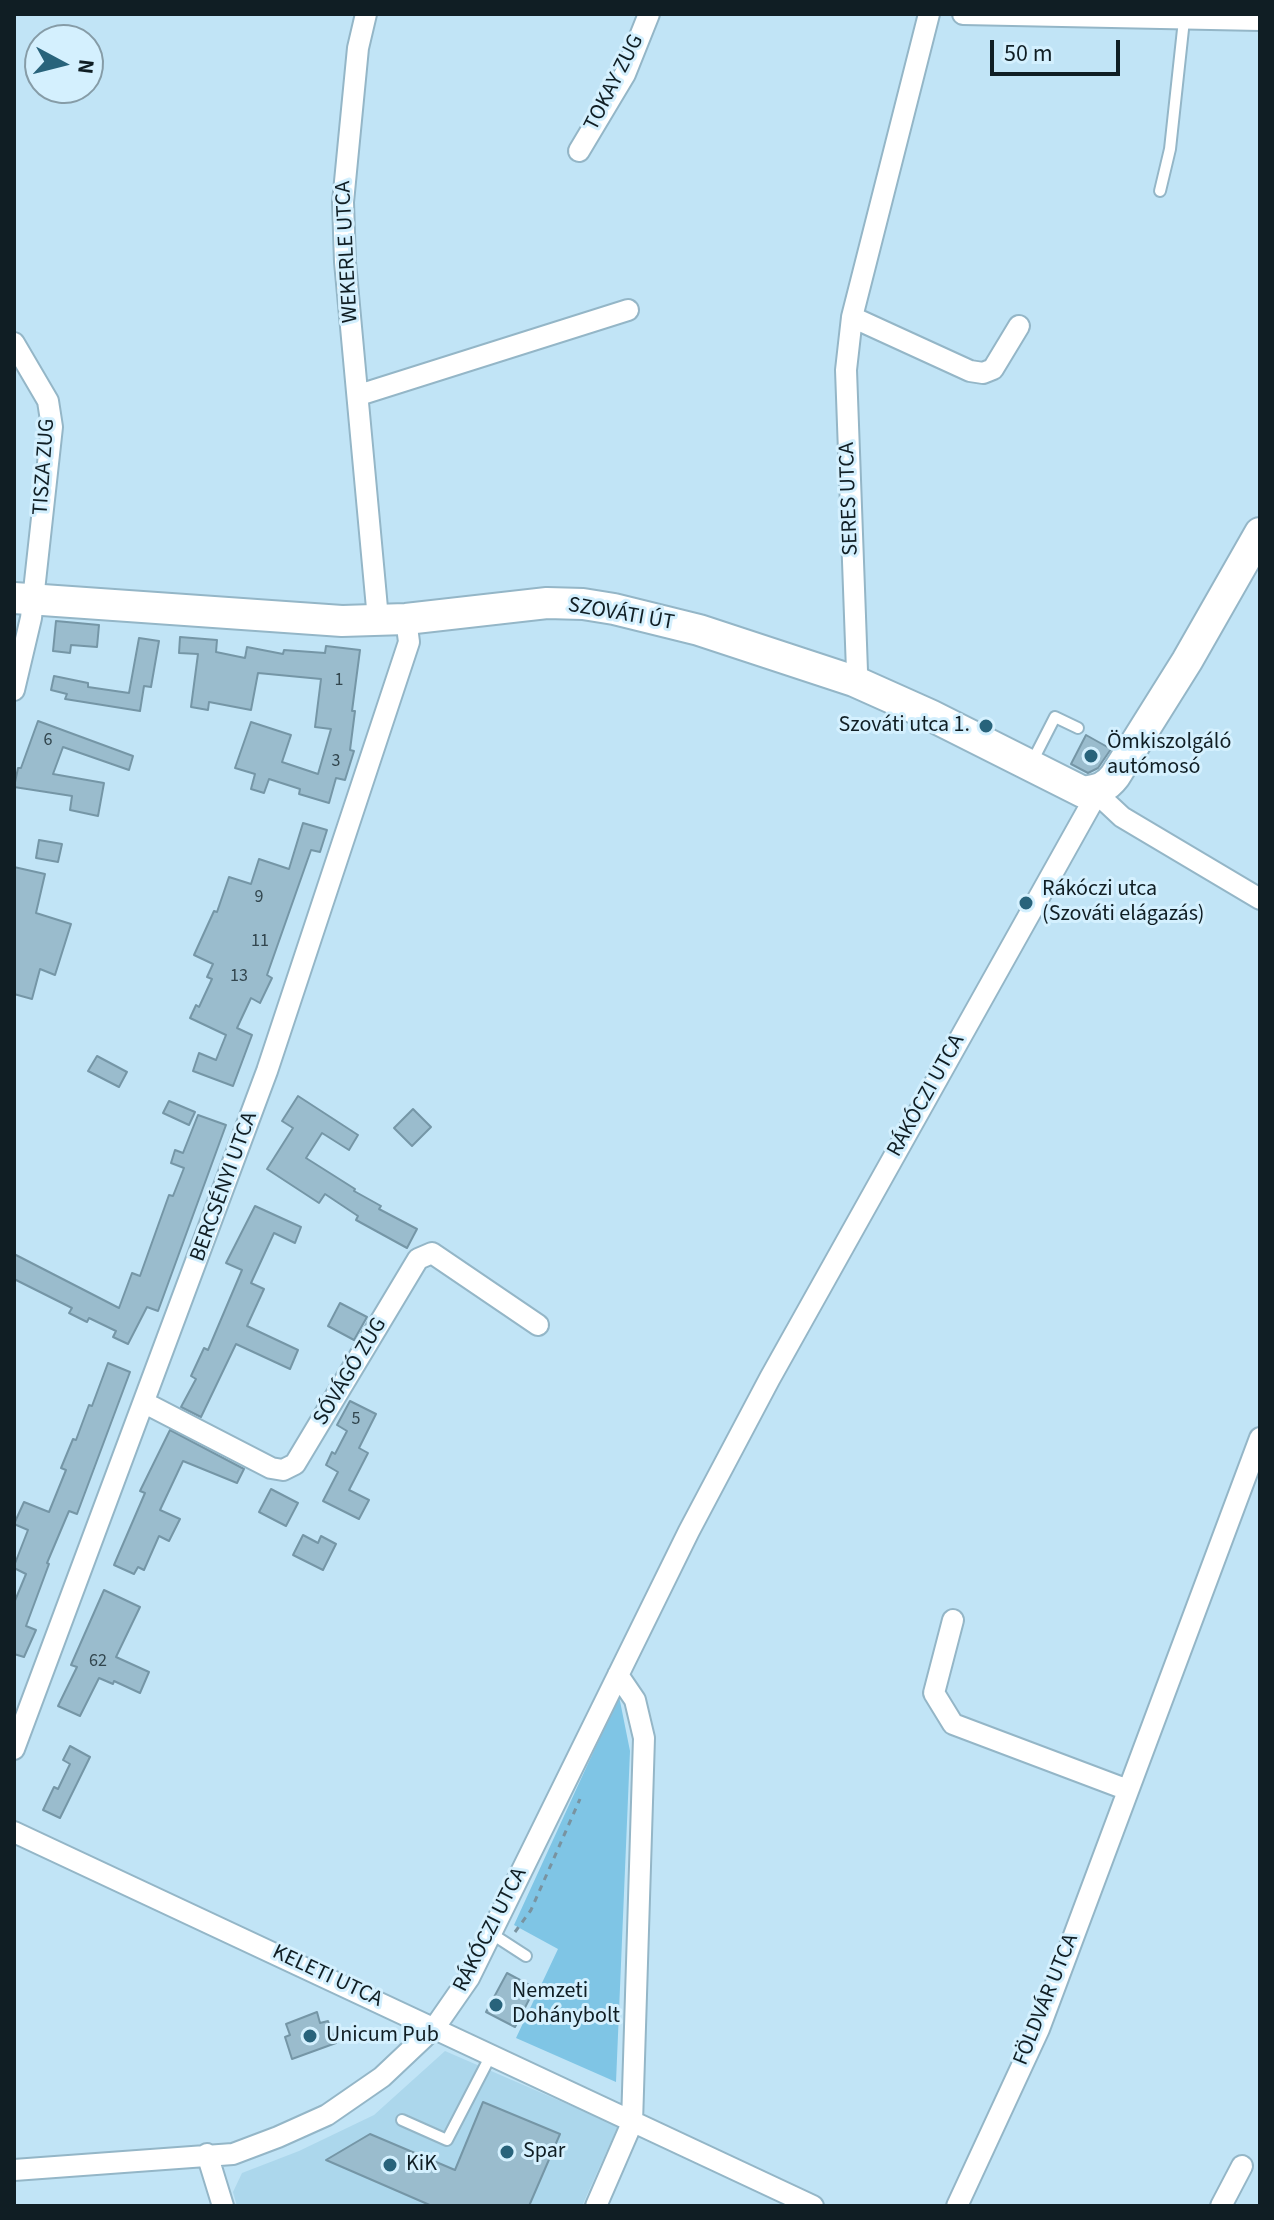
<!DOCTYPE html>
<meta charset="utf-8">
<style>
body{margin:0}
#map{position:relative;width:1274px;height:2220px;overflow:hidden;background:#c1e4f6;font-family:"Source Sans 3",sans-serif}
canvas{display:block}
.frame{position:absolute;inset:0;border:16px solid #101e24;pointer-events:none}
.north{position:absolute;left:24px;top:24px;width:80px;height:80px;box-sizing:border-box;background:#d4f0fe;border:2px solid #869ca7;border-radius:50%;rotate:97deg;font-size:22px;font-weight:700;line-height:32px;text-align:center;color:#101e24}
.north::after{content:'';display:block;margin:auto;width:28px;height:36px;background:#28637b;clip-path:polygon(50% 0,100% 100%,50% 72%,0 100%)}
.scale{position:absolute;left:990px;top:40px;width:130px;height:36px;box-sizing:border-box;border:4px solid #101e24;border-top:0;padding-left:10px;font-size:24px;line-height:28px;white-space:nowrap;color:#101e24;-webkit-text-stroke:6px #d4f0fe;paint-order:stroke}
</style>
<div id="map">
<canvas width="1274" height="2220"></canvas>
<div class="frame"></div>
<div class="north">N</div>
<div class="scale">50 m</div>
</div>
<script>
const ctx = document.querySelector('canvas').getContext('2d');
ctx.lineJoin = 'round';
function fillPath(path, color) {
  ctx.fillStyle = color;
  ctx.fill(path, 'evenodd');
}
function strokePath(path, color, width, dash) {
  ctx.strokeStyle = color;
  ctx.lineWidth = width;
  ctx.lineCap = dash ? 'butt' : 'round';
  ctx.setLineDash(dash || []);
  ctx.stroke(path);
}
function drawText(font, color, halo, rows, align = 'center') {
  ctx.font = font + ' "Source Sans 3",sans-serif';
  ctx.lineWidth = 6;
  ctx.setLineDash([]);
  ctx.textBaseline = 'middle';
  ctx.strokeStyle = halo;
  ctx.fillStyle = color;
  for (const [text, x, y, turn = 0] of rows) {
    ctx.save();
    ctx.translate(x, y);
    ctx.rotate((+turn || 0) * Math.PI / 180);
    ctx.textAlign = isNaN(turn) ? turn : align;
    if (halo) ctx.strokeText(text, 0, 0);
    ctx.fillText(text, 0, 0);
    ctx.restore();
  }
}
fillPath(new Path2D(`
 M445 2051 618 2126 582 2206H237L233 2192 242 2173 299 2151 374 2115Z`), '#acd7ec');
fillPath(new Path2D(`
 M619 1696 630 1751 616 2082 516 2038 558 1949 514 1925Z`), '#7fc5e5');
const building = new Path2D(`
 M56 621 99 625 97 647 71 645 70 653 53 651Z
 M180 637 217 640 216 652 245 658 247 647 283 654 284 650 325 653 326 646 360 650 352 711H355L350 750 354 751 345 780 336 778 329 803 299 794 300 789 269 779 264 793 251 789 255 774 235 768 251 722 291 735 282 762 318 774 331 729 315 727 321 679 258 673 251 710 209 702 208 710 191 707 198 654 179 653Z
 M139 638 159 641 151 687 144 686 140 711 65 699 67 694 51 690 54 676 88 683V687L129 693Z
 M38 721 133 756 129 770 63 747 53 774 104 783 98 816 70 810 72 796 14 787 18 768H21Z
 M1086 735 1111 749 1098 768 1088 773 1071 764Z
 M303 823 327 830 320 852 311 850 267 975 272 978 260 1003 251 998 237 1028 252 1035 233 1086 193 1071 199 1053 216 1060 226 1035 190 1018 196 1005 199 1007 212 979 207 977 213 964 194 955 214 911 217 912 229 877 251 884 259 859 289 869Z
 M39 840 62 844 58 862 36 858Z
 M14 867 45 874 36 913 71 924 55 975 40 969 32 999 14 994Z
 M97 1056 127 1072 119 1087 88 1071Z
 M298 1096 358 1135 349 1150 322 1133 306 1158 355 1189 354 1191 381 1206 379 1209 417 1229 407 1248 356 1220 358 1216 325 1194 319 1203 267 1169 293 1128 282 1121Z
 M169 1101 195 1112 189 1125 163 1113Z
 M413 1109 431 1127 412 1146 394 1128Z
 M198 1115 226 1125 158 1311 147 1307 128 1344 113 1337 116 1331 89 1318 87 1322 69 1313 72 1308 14 1279V1254L119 1308 132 1273 140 1276 169 1195 173 1196 184 1168 171 1163 175 1150 183 1153Z
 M255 1206 301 1227 295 1243 274 1233 251 1283 264 1289 247 1326 298 1350 290 1369 236 1344 201 1417 181 1407 196 1379 191 1376 204 1348 208 1350 242 1270 226 1263Z
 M340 1303 367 1317 354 1340 328 1326Z
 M108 1363 130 1372 77 1514 69 1511 47 1563 49 1564 26 1626 36 1630 24 1657 14 1654V1603L26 1574 14 1568V1566L28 1530 14 1524 24 1502 49 1512 66 1470 61 1468 73 1439 76 1440 89 1405 92 1406Z
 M350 1401 376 1414 359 1448 368 1453 349 1490 369 1500 359 1519 323 1501 338 1472 326 1465 332 1452 335 1454 347 1431 337 1425Z
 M170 1430 244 1469 237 1483 183 1461 160 1510 180 1519 169 1541 159 1536 144 1570 138 1567 134 1574 114 1565 145 1493 140 1491Z
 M271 1489 298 1503 286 1526 259 1512Z
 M303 1535 318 1543 321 1536 336 1544 323 1570 293 1555Z
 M104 1590 140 1607 116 1657 149 1672 140 1693 114 1681 113 1684 99 1678 80 1716 58 1706 77 1667 71 1665Z
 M70 1746 90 1757 60 1818 43 1810 54 1787 58 1789 70 1764 63 1760Z
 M507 1973 535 1988 515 2027 486 2012Z
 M317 2012 320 2023 328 2021 336 2043 292 2059 285 2037 290 2035 286 2024Z
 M483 2102 560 2134 529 2206H432L326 2160 370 2134 455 2170Z`);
fillPath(building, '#9abccd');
strokePath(building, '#7596a6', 2);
const lane = new Path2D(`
 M1160 191 1170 149 1184 20
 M1032 762 1055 717 1078 728
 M492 1934 526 1956
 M402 2120 447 2140 491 2055`);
const street = new Path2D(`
 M366 14 358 48 343 202 345 262 378 619
 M963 14 1260 20
 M579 151 625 74 649 14
 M852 317 970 371 983 373 993 369 1019 326
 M14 343 48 401 52 427 31 618 14 690
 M359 395 628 310
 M854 681 857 671 846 370 852 317 929 14
 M1099 790 1107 803 1122 817 1260 899
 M145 1403 271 1468 283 1470 295 1464 418 1259 432 1253 538 1325
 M953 1620 934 1693 953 1724 1128 1790
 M14 1749 267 1071 409 642 406 619
 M14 1832 813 2206
 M207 2154 223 2206
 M14 2170 233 2154 278 2137 327 2115 382 2077 435 2027 469 1978 689 1531 770 1378 1099 790
 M596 2206 632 2123 644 1738 635 1700 618 1675
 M957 2206 1039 2029 1260 1438
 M1221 2206 1242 2166`);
const secondary = new Path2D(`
 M14 598 342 621 406 619 547 603 583 604 614 609 699 630 854 681 930 715 1083 792C1098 790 1106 788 1115 776L1187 661 1260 533`);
strokePath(lane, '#94b6c7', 14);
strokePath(street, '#94b6c7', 24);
strokePath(secondary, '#94b6c7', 34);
strokePath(new Path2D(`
 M515 1932 531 1910 580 1799`), '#7993a0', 3, [6, 6]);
strokePath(lane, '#fff', 10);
strokePath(street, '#fff', 20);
strokePath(secondary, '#fff', 30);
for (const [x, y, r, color] of [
 [986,726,8,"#28637b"],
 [1091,756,8,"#28637b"],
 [1026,903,8,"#28637b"],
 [496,2005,8,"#28637b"],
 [310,2036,8,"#28637b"],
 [507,2152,8,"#28637b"],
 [390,2165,8,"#28637b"]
]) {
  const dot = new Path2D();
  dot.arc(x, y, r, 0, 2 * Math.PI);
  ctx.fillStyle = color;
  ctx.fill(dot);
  strokePath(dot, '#d4f0fe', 3);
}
drawText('18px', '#32464e', null, [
 ["1",339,681],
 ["6",48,741],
 ["3",336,762],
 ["9",259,898],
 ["11",260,942],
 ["13",239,977],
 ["5",356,1420],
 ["62",98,1662]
]);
drawText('22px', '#101e24', '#d4f0fe', [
 ["TOKAY ZUG",615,83,-63],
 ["WEKERLE UTCA",348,252,-93],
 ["TISZA ZUG",45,467,-86],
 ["SERES UTCA",850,499,-92],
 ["SZOVÁTI ÚT",621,615,10],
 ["RÁKÓCZI UTCA",927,1096,-61],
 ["BERCSÉNYI UTCA",225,1187,-70],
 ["SÓVÁGÓ ZUG",351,1372,-59],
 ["RÁKÓCZI UTCA",491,1930,-63],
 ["KELETI UTCA",327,1977,25],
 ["FÖLDVÁR UTCA",1047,2000,-68]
]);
drawText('22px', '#101e24', '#d4f0fe', [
 ["Szováti utca 1.",970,726,"right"],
 ["Ömkiszolgáló",1107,743],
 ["autómosó",1107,768],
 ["Rákóczi utca",1042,890],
 ["(Szováti elágazás)",1042,915],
 ["Nemzeti",512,1992],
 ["Dohánybolt",512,2017],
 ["Unicum Pub",326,2036],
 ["Spar",523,2152],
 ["KiK",406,2165]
], 'left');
</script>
